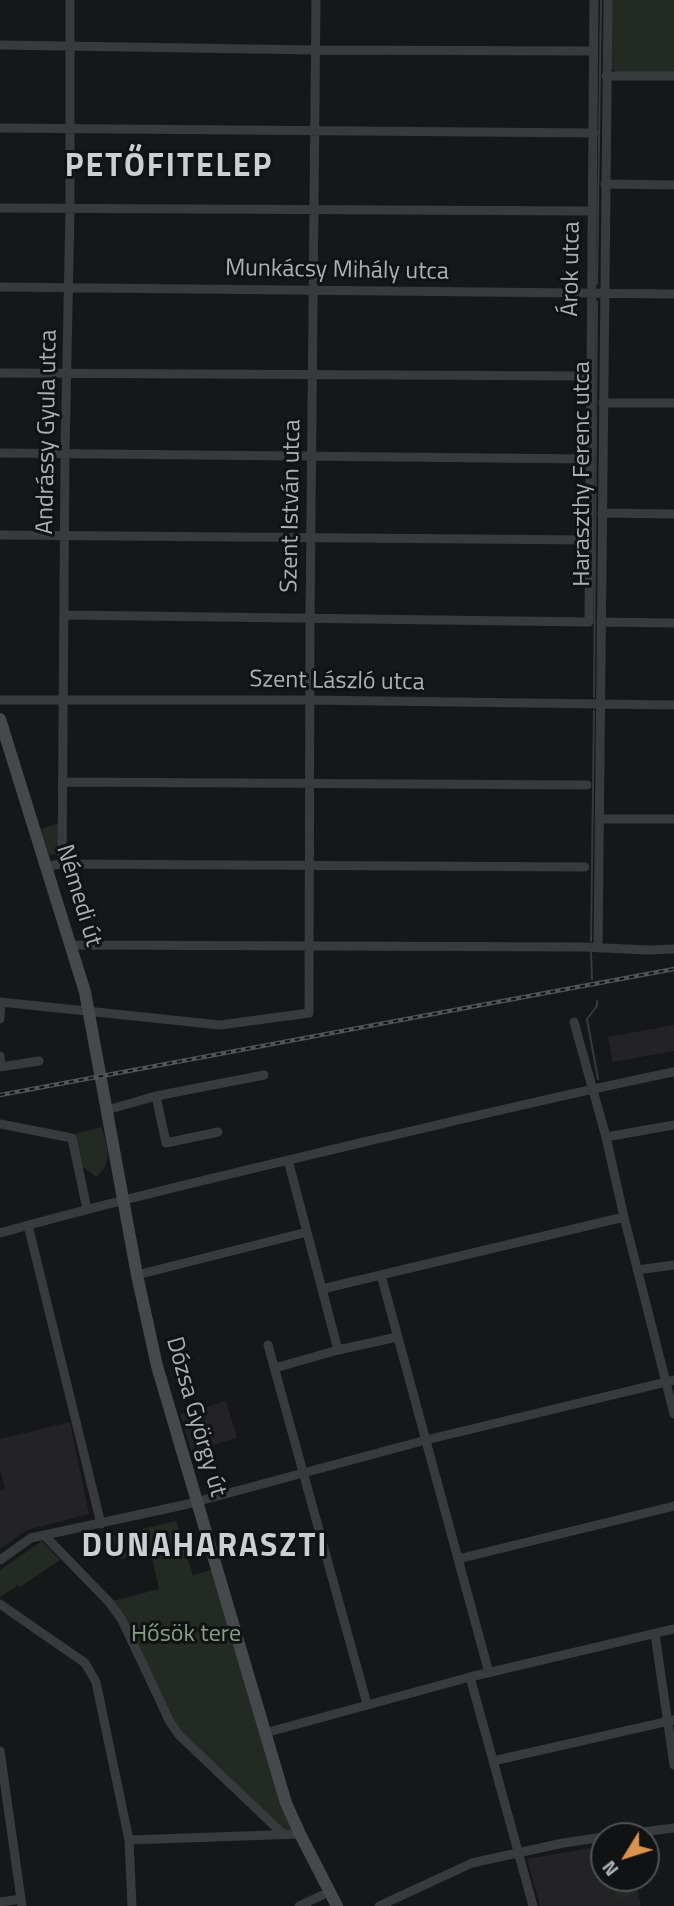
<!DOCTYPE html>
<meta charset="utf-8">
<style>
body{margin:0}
#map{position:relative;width:674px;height:1906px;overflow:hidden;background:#161718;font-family:"Titillium Web",sans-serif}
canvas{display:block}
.north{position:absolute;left:590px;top:1822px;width:70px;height:70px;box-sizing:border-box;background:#111213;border:2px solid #4e5154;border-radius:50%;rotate:232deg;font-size:19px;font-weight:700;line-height:28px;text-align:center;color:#aab0b6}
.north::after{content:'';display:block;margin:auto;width:24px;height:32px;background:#db924c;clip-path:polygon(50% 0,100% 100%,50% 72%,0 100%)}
</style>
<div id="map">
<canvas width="674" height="1906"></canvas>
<div class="north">N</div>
</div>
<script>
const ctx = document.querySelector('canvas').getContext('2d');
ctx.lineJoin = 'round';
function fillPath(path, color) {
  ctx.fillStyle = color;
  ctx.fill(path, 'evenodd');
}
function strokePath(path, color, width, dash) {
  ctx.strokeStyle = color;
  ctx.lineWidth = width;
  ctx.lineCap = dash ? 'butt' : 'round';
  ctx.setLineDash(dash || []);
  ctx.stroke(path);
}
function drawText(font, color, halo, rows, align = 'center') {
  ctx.font = font + ' "Titillium Web",sans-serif';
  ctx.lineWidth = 6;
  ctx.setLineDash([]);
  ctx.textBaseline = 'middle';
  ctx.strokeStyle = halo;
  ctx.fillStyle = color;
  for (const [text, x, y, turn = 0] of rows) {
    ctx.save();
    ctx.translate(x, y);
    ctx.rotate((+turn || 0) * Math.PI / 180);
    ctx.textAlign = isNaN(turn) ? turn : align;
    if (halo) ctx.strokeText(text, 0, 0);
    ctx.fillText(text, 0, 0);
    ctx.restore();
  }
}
fillPath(new Path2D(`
 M674 1025V1051L613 1062 608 1037Z
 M226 1401 237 1438 191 1451 180 1414Z
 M70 1422 89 1514 27 1530 0 1549V1491L5 1489 0 1470V1439Z
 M590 1848 593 1859 604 1857V1878H635L641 1906H540L527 1859Z`), '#232325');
fillPath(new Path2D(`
 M610 0H674V73L616 72 610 67Z
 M59 823 58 854 49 855 41 829Z
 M102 1127C107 1148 114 1162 96 1177L82 1166 74 1134Z
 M176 1521 193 1575 218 1568 300 1834 284 1835 179 1735 109 1602 159 1589 152 1558 146 1553 121 1559 118 1556 113 1536Z
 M42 1541 60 1560 20 1587 18 1585 0 1597V1570Z
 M612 1878H631L635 1894 616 1898Z`), '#232a23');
strokePath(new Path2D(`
 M597 284 601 0
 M594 697 597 301
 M591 941 594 711
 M591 953 592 979
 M597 1001V1006L587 1019 598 1079`), '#323b3f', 2);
strokePath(new Path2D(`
 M0 45 315 50 593 51
 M606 76H674
 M0 128 594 133
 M605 184 674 185
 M0 208 592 211
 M0 287 674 294
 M0 373 590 376
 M603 403H674
 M0 453 590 459
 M602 513 674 514
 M0 535 589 540
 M65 615 589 622 594 0
 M601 622 674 623
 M0 700H309L674 705
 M64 782 587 785
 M600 819H674
 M62 864 65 454 70 210V0
 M47 866 62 864 585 867
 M71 945 584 947 648 950 674 949
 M598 948 608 0
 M0 1002 220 1025 309 1013 310 619 316 0
 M0 1019 1 1002
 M574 1022 606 1137 624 1217 674 1414
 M0 1056 1 1067
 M0 1067 39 1061
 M156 1096 166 1143 218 1132
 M107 1110 156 1096 264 1075
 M0 1124 72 1138 87 1209
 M606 1137 674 1125
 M288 1160 338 1350
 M28 1225 101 1524
 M0 1233C121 1199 243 1171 364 1142 468 1118 570 1093 674 1072
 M637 1270 674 1265
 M137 1275 307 1232
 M381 1275 489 1673
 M322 1289 624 1217
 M268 1345 367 1704
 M275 1368 338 1350 397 1337
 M44 1535 109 1602 122 1620 170 1722 179 1735 284 1835
 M458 1559 674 1506
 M0 1560 31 1538 188 1504 426 1440 674 1380
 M0 1604 85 1663 96 1682 129 1840 132 1906
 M655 1634 674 1765
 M470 1677 533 1906
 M265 1733 470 1677 674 1629
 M0 1751 22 1906
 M493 1761 674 1720
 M610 1836 674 1828
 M129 1840 300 1834
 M0 1902 21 1899
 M299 1906 329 1892
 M379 1906 472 1863 563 1843 604 1837`), '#383a3d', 9);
strokePath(new Path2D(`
 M0 719 85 992 137 1275 157 1366 286 1803 300 1834 337 1906`), '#46494c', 12);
const rail = new Path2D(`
 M0 1095 674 969`);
strokePath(rail, '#515457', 4.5);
strokePath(rail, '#111213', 2, [5]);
drawText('24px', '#aab0b6', '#111213', [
 ["Árok utca",572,269,-89],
 ["Munkácsy Mihály utca",337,271,1],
 ["Andrássy Gyula utca",48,432,-89],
 ["Haraszthy Ferenc utca",583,474,-90],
 ["Szent István utca",292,506,-89],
 ["Szent László utca",337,682,1],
 ["Némedi út",78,896,73],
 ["Dózsa György út",195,1417,74]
]);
drawText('24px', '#879f84', '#111213', [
 ["Hősök tere",186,1635]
]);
ctx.letterSpacing = '2px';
drawText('bold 32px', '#cbced3', '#111213', [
 ["PETŐFITELEP",169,168],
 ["DUNAHARASZTI",205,1548]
]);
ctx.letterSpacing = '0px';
</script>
